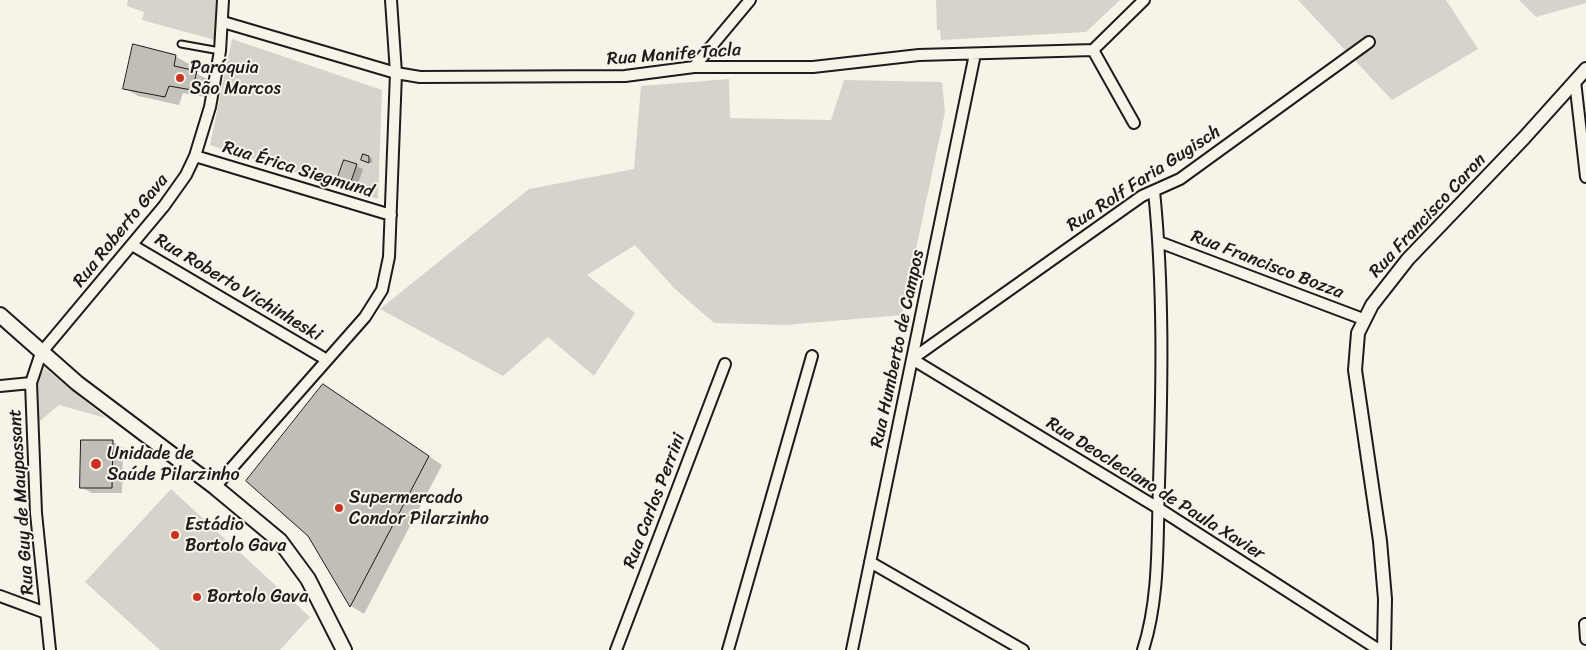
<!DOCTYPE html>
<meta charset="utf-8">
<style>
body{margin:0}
canvas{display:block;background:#f7f3e8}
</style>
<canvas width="1586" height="650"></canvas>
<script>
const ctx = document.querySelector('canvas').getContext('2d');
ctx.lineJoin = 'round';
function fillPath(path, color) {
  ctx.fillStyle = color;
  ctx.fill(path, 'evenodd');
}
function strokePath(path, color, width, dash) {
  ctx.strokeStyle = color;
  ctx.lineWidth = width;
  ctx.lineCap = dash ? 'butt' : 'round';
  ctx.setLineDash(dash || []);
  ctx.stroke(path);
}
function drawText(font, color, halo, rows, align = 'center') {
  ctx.font = font + ' Sriracha,sans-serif';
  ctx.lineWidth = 4;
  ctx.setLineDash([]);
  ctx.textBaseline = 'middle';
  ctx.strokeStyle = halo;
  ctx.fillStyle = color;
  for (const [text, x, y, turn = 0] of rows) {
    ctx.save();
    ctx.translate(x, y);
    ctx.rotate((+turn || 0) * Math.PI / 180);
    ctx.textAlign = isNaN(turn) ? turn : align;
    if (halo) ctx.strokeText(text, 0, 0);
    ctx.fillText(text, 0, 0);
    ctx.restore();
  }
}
fillPath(new Path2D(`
 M128 0H216L215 40 142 20 144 12 127 6Z
 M936 0H1120L1086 32 941 40 940 30H937Z
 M1298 0H1446L1478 49 1392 100Z
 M1519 0H1586V3L1536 17Z
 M232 39 382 90 378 199 210 145Z
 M729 79 730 118 831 120 844 80 942 82 945 112 902 315 786 325 714 323 674 288 635 245 587 275 635 313 594 376 548 337 503 376 380 309 529 189 634 169 641 86Z
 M45 368 106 418 59 405 39 422 37 380Z
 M171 489 310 617 280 650H160L85 582Z`), '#d7d3cb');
fillPath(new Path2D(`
 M175 56 189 64 188 70 210 80 206 97 183 93 179 105 138 96 125 88Z
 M369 157 372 159V163L365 161Z
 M344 161 363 169 355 193 336 185Z
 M324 385 442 465 364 614 351 606 309 535Z
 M113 442 123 448 122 493H92L81 487Z`), '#0003');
const building = new Path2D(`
 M133 44 176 55 174 66 197 71 192 90 169 86 165 97 123 89Z
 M363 154 369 156V163L361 160Z
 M344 160 357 164 348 190 335 185Z
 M323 384 429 456 350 607 308 536 246 481Z
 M81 440H113L112 488H80Z`);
fillPath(building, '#c0beb5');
strokePath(building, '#1c1c1c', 1);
const service = new Path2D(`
 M181 44 220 51`);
const minor = new Path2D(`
 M223 22 396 73 420 77 625 76 694 67H813L919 55 1093 50 1144 0
 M1369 42 1180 179 1142 196 912 359 1158 508 1379 650
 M1093 50 1134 123
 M694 67 750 0
 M1575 81 1586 177
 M195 156 391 215
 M1159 242 1363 319
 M132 245 327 360
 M0 386 31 383
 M215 487 365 317 382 290 389 257 396 73 391 0
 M870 562 1023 650
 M0 596 46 613
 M1585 624 1586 639
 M50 650 36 513 31 383 41 353 164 206 186 175 195 156 210 107 220 51 223 0
 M616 650 725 364
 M728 650 812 356
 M852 650 975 54
 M1143 650C1160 597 1157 539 1159 484 1162 385 1164 289 1154 191`);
const tertiary = new Path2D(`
 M1384 650 1385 599 1380 541 1355 370 1358 333 1372 305 1408 259 1524 138 1586 69`);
const secondary = new Path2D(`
 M0 315 77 383 215 487 280 541 308 579 344 650`);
strokePath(service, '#1c1c1c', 9);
strokePath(minor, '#1c1c1c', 14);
strokePath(tertiary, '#1c1c1c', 16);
strokePath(secondary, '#1c1c1c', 18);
strokePath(service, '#f7f3e8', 5);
strokePath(minor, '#f7f3e8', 10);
strokePath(tertiary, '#f7f3e8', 12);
strokePath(secondary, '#f7f3e8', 14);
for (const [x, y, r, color] of [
 [180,78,5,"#c8321e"],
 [96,464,6,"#c8321e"],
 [339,508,5,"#c8321e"],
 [175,535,5,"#c8321e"],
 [197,597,5,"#c8321e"]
]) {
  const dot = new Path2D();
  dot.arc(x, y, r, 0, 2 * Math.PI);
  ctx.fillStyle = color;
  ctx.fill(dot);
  strokePath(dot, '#f7f3e8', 2);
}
drawText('18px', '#1c1c1c', '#f7f3e8', [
 ["Rua Manife Tacla",674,55,-4],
 ["Rua Érica Siegmund",298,170,17],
 ["Rua Rolf Faria Gugisch",1144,179,-33],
 ["Rua Francisco Caron",1428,216,-47],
 ["Rua Roberto Gava",121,231,-51],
 ["Rua Francisco Bozza",1267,265,21],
 ["Rua Roberto Vichinheski",238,288,31],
 ["Rua Humberto de Campos",898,349,-78],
 ["Rua Deocleciano de Paula Xavier",1155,489,32],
 ["Rua Carlos Perrini",655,501,-69],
 ["Rua Guy de Maupassant",22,502,-94]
]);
drawText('18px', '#1c1c1c', '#f7f3e8', [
 ["Paróquia",190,68],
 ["São Marcos",190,89],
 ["Unidade de",107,454],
 ["Saúde Pilarzinho",107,475],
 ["Supermercado",349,498],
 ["Condor Pilarzinho",349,519],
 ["Estádio",185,525],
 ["Bortolo Gava",185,546],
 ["Bortolo Gava",207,597]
], 'left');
</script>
